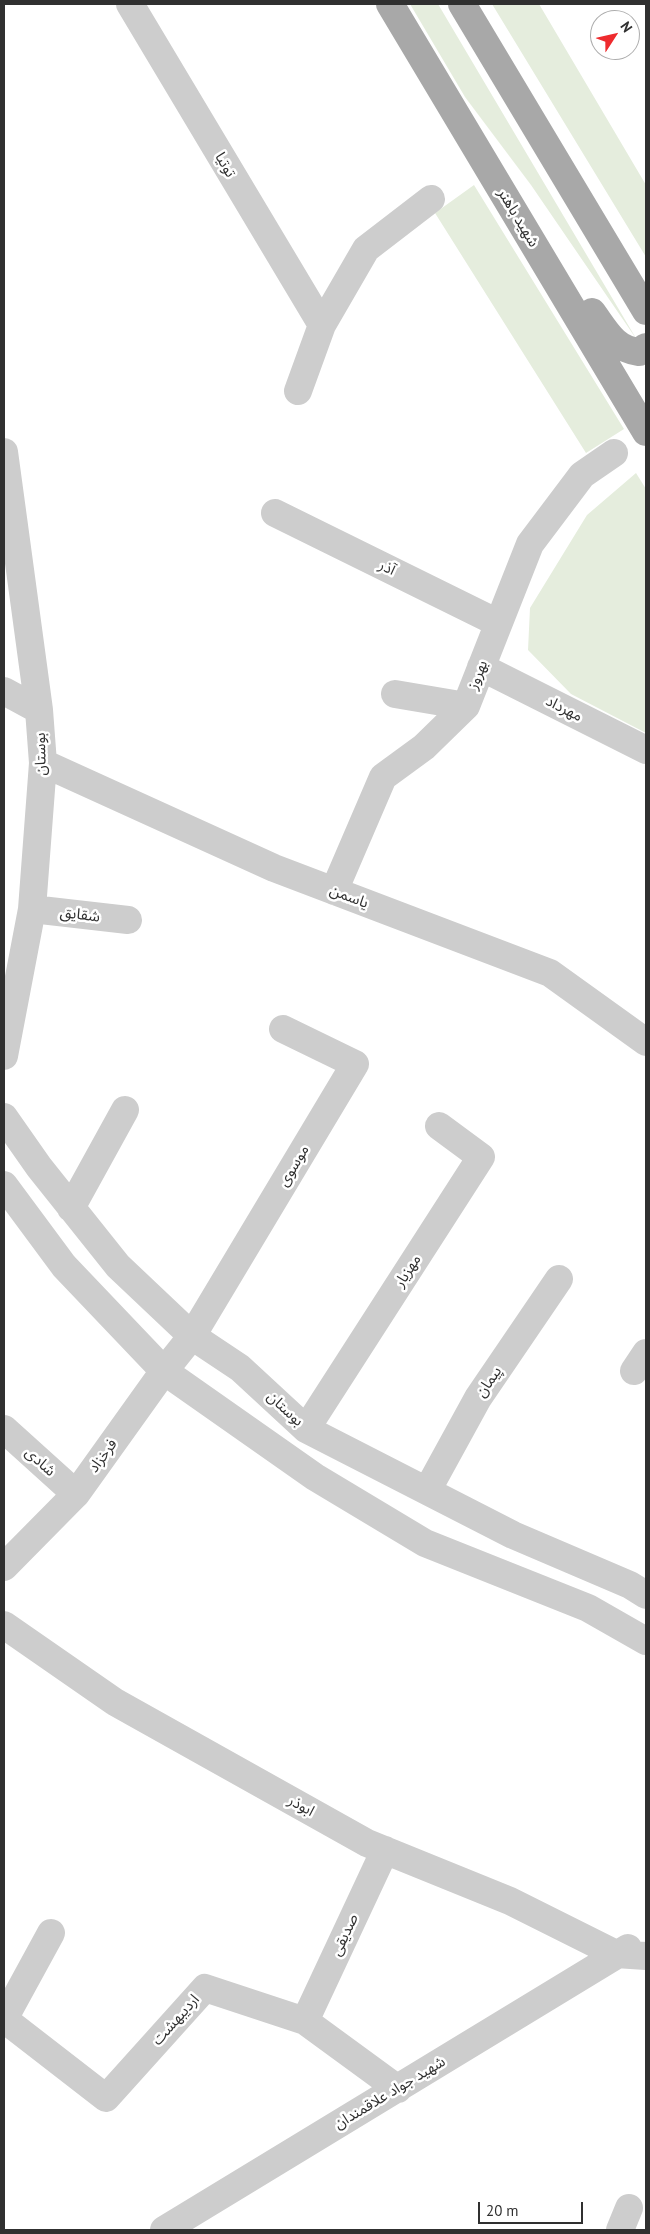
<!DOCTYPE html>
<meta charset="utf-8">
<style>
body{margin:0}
#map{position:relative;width:650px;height:2234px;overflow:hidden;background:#fff;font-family:"PT Sans",sans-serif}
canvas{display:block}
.frame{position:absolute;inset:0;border:5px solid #303030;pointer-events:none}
.north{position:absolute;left:590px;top:10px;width:50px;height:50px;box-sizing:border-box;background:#fff;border:1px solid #acacac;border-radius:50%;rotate:55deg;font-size:14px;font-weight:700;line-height:20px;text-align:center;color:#303030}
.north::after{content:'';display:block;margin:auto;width:18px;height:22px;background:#ee2b2e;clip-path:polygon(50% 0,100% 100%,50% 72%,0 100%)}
.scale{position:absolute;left:478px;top:2202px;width:105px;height:22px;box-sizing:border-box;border:2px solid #303030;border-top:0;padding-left:6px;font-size:15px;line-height:18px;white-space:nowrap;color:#303030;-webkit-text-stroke:4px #fff;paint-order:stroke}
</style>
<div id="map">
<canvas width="650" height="2234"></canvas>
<div class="frame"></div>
<div class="north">N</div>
<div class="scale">20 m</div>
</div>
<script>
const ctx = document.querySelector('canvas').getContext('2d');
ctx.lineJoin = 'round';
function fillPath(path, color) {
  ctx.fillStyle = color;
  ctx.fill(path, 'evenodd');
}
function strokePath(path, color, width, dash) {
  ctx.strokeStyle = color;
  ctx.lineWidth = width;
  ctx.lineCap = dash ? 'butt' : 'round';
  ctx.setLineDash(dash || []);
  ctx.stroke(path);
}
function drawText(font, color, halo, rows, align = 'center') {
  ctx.font = font + ' "PT Sans","Noto Sans Arabic",sans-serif';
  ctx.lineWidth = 5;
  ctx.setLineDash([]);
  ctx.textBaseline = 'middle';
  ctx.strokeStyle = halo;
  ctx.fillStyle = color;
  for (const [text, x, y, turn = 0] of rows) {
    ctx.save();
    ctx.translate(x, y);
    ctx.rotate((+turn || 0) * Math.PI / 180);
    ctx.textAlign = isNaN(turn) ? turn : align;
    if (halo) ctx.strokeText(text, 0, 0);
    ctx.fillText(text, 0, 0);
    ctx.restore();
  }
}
fillPath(new Path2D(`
 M410 4H438L637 340 531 185 465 97Z
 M492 4H539L646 185V257Z
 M474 185 624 429 586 453 435 213Z
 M636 473 646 489V733L571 694 528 650 530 608 587 515Z`), '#e5eddd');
strokePath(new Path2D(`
 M130 4 322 325
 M298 391 322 325 366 249 431 199
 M4 452 39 710 43 763 32 909 4 1056
 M275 513 498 623
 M481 667 646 750
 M4 691 39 710
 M395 694 466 706
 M43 763 274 868 550 973 646 1042
 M334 891 383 777 424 747 466 706 530 544 582 475 614 453
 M32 909 128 920
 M4 1117 39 1167 118 1266 192 1336 240 1368 306 1429 513 1535 630 1585 646 1595
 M4 1185 64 1266 164 1371 315 1477 425 1543 588 1608 646 1641
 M71 1208 125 1110
 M634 1371 646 1353
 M4 1429 76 1494
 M306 1429 481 1157 439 1126
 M427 1491 478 1398 559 1279
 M4 1567 76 1494 164 1371 192 1336 355 1064 283 1029
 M4 1625 115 1702 367 1843 510 1901 616 1954 646 1956
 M4 2019 106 2098 205 1988 305 2021 398 2089
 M4 2019 51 1933
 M305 2021 385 1850
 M164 2230 628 1948
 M620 2230 629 2208`), '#cdcdcd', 28);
strokePath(new Path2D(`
 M390 4 646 432
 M462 4 646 311
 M592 312C606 331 614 349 639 352L646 347`), '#a8a8a8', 28);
drawText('15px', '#303030', '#fff', [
 ["توتیا",225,165,60],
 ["شهید باهنر",518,218,59],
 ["آذر",387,568,26],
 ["بهروز",478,675,-68],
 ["مهرداد",564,709,27],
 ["بوستان",41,754,-91],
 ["یاسمن",349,897,21],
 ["شقایق",80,915,7],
 ["موسوی",294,1166,-59],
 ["مهزیار",408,1271,-57],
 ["پیمان",489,1382,-56],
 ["بوستان",285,1409,43],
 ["فرخزاد",103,1456,-54],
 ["شادی",40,1462,42],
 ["ابوذر",301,1806,29],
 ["صدیقی",345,1935,-65],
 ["اردیبهشت",176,2020,-48],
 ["شهید جواد علاقمندان",390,2093,-31]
]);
</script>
